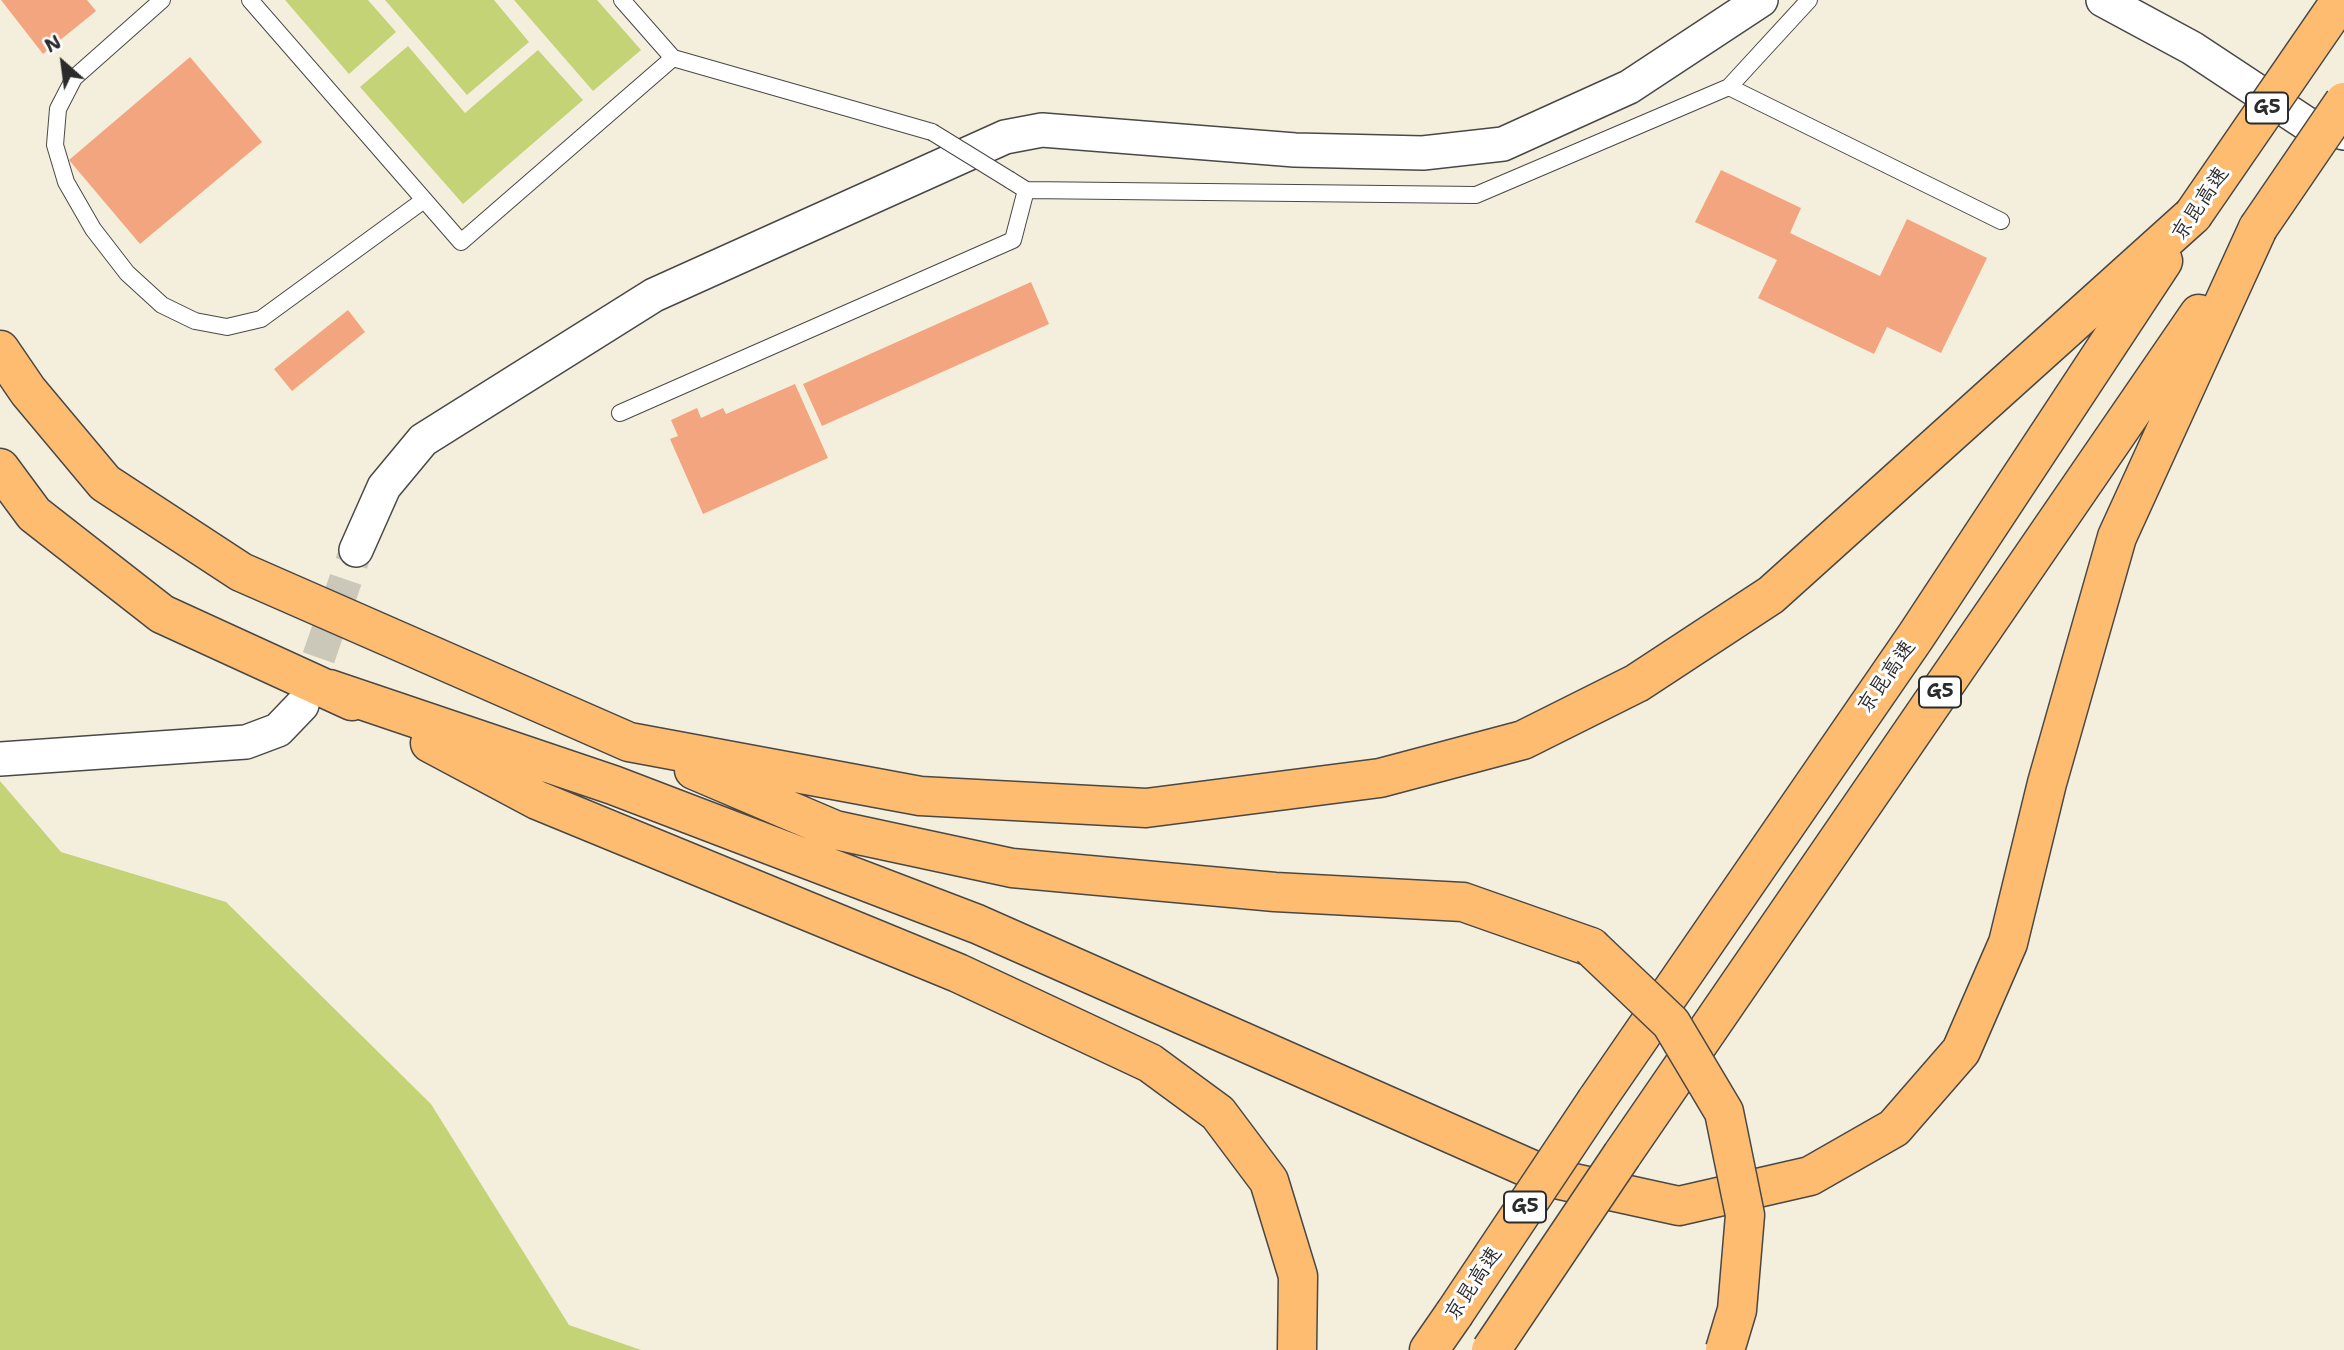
<!DOCTYPE html>
<meta charset="utf-8">
<style>
body{margin:0}
#map{position:relative;width:2344px;height:1350px;overflow:hidden;background:#f4efdd;font-family:"Shantell Sans",sans-serif}
canvas{display:block}
.north{position:absolute;left:28px;top:28px;width:70px;height:70px;-webkit-text-stroke:5px #fff;paint-order:stroke;rotate:332deg;font-size:19px;font-weight:700;line-height:28px;text-align:center;color:#2b2b2b}
.north::after{content:'';display:block;margin:auto;width:24px;height:32px;background:#2b2b2b;clip-path:polygon(50% 0,100% 100%,50% 72%,0 100%)}
</style>
<div id="map">
<canvas width="2344" height="1350"></canvas>
<div class="north">N</div>
</div>
<script>
const ctx = document.querySelector('canvas').getContext('2d');
ctx.lineJoin = 'round';
function fillPath(path, color) {
  ctx.fillStyle = color;
  ctx.fill(path, 'evenodd');
}
function strokePath(path, color, width, dash) {
  ctx.strokeStyle = color;
  ctx.lineWidth = width;
  ctx.lineCap = dash ? 'butt' : 'round';
  ctx.setLineDash(dash || []);
  ctx.stroke(path);
}
function drawText(font, color, halo, rows, align = 'center') {
  ctx.font = font + ' "Shantell Sans","LXGW WenKai TC",sans-serif';
  ctx.lineWidth = 6;
  ctx.setLineDash([]);
  ctx.textBaseline = 'middle';
  ctx.strokeStyle = halo;
  ctx.fillStyle = color;
  for (const [text, x, y, turn = 0] of rows) {
    ctx.save();
    ctx.translate(x, y);
    ctx.rotate((+turn || 0) * Math.PI / 180);
    ctx.textAlign = isNaN(turn) ? turn : align;
    if (halo) ctx.strokeText(text, 0, 0);
    ctx.fillText(text, 0, 0);
    ctx.restore();
  }
}
fillPath(new Path2D(`
 M285 0H368L396 32 349 74Z
 M385 0H494L529 42 467 95Z
 M514 0H597L641 50 593 91Z
 M408 46 465 113 538 50 583 100 463 204 360 87Z
 M0 781 61 852 226 902 431 1104 569 1325 641 1350H0Z`), '#c3d376');
fillPath(new Path2D(`
 M1 0H87L96 11 43 54Z
 M190 57 262 142 140 244 69 160Z
 M1721 170 1801 208 1790 233 1880 276 1907 219 1987 258 1941 353 1887 327 1874 354 1758 298 1777 260 1695 222Z
 M1031 282 1049 324 822 426 803 384Z
 M348 310 365 332 292 391 274 369Z
 M795 384 828 458 703 514 670 439 678 436 671 420 697 408 701 418 723 408 726 414Z`), '#f3a57f');
strokePath(new Path2D(`
 M302 705 356 550`), '#ccc8b9', 33, [33, 17]);
const service = new Path2D(`
 M162 0 74 78 58 109 55 145 66 182 93 229 127 273 162 305 195 321 227 327 261 319 424 200
 M250 0 461 242 673 58 622 0
 M673 58 932 132
 M1729 87 2001 221
 M1010 180 1026 190 1476 195 1729 87 1809 0
 M620 413 1013 240 1026 190`);
const minor = new Path2D(`
 M2103 0 2192 48 2307 124 2344 133
 M356 550 384 487 423 440 654 295 1005 137 1042 130 1295 150 1423 153 1503 144 1629 87 1761 0
 M0 759 246 742 278 730 302 705`);
const motorway = new Path2D(`
 M0 350 28 391 105 483 241 572 629 742 920 796 1146 808 1380 778 1523 740 1637 683 1771 595 2193 215
 M0 468 34 514 162 614 352 701
 M329 689 613 785 977 924 1551 1178 1679 1206 1810 1176 1894 1128 1961 1051 2008 943 2047 783 2117 537 2258 228
 M430 743 537 800 958 973 1150 1063 1218 1113 1269 1181 1298 1276 1297 1350
 M694 770 835 830 1012 868 1275 892 1463 902 1591 947
 M1596 1101 1916 636 2163 261
 M1622 1155 2199 314
 M1429 1350 1454 1314`);
strokePath(service, '#494846', 18);
strokePath(minor, '#494846', 36);
strokePath(motorway, '#494846', 41);
strokePath(service, '#fff', 16);
strokePath(minor, '#fff', 33);
strokePath(motorway, '#febc71', 38);
const serviceBridge = new Path2D(`
 M932 132 1010 180`);
const motorwayBridge = new Path2D(`
 M2193 215 2341 0
 M2258 228 2344 102
 M1591 947 1671 1023 1724 1112 1745 1215 1737 1310 1725 1350
 M1454 1314 1596 1101
 M1491 1350 1622 1155`);
strokePath(serviceBridge, '#494846', 18, []);
strokePath(motorwayBridge, '#494846', 41, []);
strokePath(serviceBridge, '#fff', 16);
strokePath(motorwayBridge, '#febc71', 38);
for (const [x, y, w] of [
 [2267,108,42],
 [1940,692,42],
 [1525,1207,42]
]) {
  const box = new Path2D();
  box.roundRect(x - w / 2, y - 15.5, w, 31, 5);
  ctx.fillStyle = '#fff';
  ctx.fill(box);
  strokePath(box, '#2b2b2b', 2);
}
drawText('bold 19px', '#2b2b2b', null, [
 ["G5",2267,108],
 ["G5",1940,692],
 ["G5",1525,1207]
]);
drawText('21px', '#2b2b2b', '#fff', [
 ["京昆高速",2201,204,-56],
 ["京昆高速",1887,677,-55],
 ["京昆高速",1474,1284,-56]
]);
</script>
